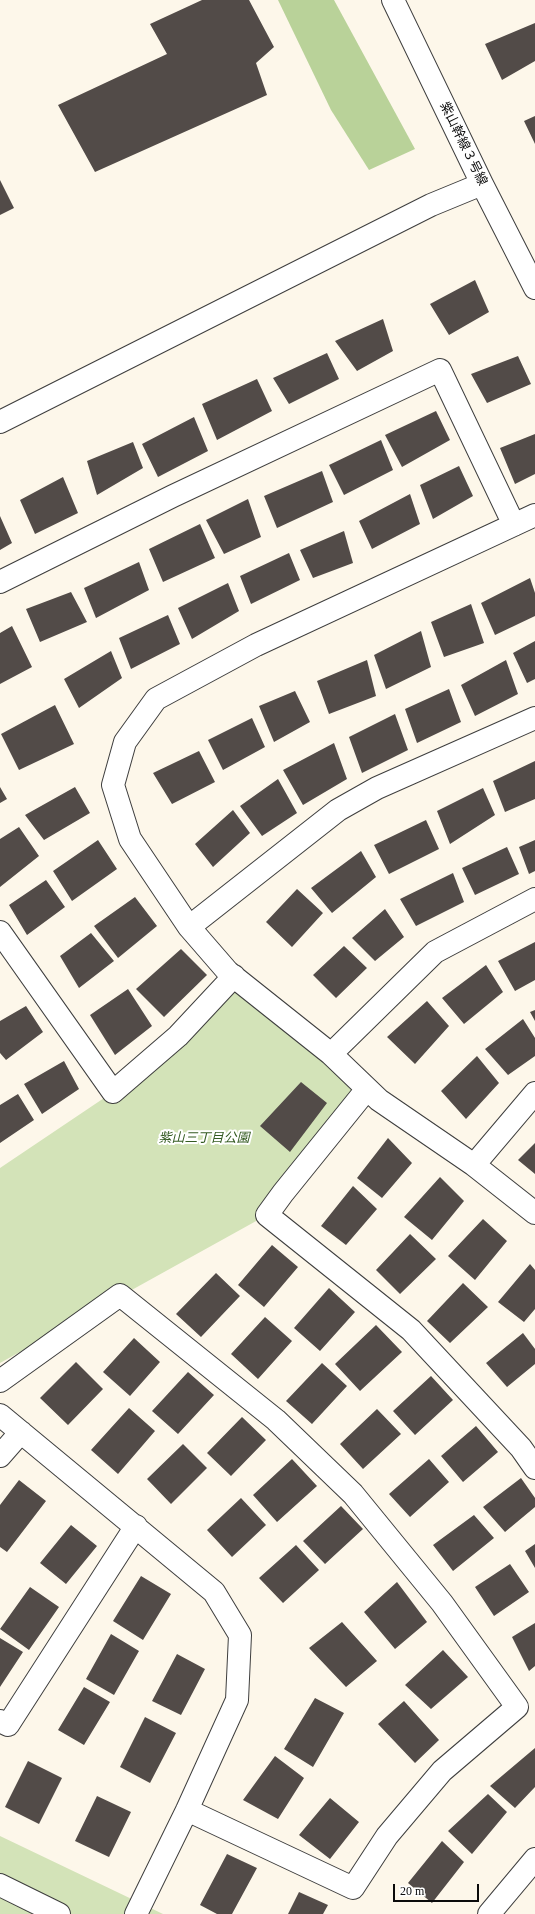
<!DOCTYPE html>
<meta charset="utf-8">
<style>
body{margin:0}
#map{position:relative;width:535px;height:1914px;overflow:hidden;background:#fdf7ea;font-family:"Times New Roman",serif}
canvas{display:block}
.scale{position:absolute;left:393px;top:1884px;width:86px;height:18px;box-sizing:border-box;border:2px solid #0b0b0b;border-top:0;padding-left:5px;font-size:12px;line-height:14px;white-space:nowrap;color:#0b0b0b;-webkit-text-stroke:3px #fff;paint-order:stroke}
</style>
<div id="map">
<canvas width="535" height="1914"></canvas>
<div class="scale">20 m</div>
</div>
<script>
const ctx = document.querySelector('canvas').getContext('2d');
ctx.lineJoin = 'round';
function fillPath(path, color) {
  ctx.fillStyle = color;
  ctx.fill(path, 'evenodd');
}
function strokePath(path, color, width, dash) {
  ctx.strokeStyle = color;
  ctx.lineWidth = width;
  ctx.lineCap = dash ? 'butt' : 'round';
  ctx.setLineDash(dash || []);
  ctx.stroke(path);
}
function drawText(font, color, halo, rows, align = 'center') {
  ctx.font = font + ' "Times New Roman","Noto Sans JP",serif';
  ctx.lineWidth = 4;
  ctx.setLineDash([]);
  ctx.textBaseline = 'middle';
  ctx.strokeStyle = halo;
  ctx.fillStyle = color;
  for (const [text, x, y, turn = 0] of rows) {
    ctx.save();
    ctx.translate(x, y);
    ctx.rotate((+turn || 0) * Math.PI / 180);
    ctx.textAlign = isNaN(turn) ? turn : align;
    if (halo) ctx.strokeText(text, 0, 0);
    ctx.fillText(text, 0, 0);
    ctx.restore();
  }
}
fillPath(new Path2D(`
 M234 976 367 1089 267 1215 0 1363V1168L113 1092Z
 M0 1836 163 1914H0Z`), '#d3e3b8');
fillPath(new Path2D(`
 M278 0H334L415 149 369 170 331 110Z`), '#b9d299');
fillPath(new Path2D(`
 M202 0H249L274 47 256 63 267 95 95 172 58 105 167 54 150 24Z
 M535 23V61L502 80 485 44Z
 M535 116V144L524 121Z
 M0 180 14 208 0 215Z
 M475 280 489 312 449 335 430 304Z
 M383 319 393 351 357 371 335 341Z
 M327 353 339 379 289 404 273 378Z
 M518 356 531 384 487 403 471 374Z
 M257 379 272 411 217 440 202 404Z
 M436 411 450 440 402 467 385 435Z
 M194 417 208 451 158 477 142 444Z
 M535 434V474L515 484 500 448Z
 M381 440 393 470 344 495 329 465Z
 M133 442 143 468 97 495 87 461Z
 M459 466 473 496 433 519 420 485Z
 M322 471 333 502 277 528 264 496Z
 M63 477 78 513 35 534 20 500Z
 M410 494 420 524 372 549 359 521Z
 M248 499 261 537 224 554 206 520Z
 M0 516 12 543 0 550Z
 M200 524 215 558 163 582 149 549Z
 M344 531 353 563 313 578 300 550Z
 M289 553 300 580 251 604 240 576Z
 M139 562 149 590 96 618 84 588Z
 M530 578 535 593V616L495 635 481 603Z
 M228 583 239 611 192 639 178 608Z
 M71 592 87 622 40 642 26 609Z
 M471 604 484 643 444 657 431 622Z
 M168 615 180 644 131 669 119 638Z
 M12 626 32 667 0 684V633Z
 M421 631 431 667 386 689 374 655Z
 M535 641V679L527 683 513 653Z
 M111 651 122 678 79 708 64 679Z
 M367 660 376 696 329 714 317 681Z
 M506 660 518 694 475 716 461 685Z
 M449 689 461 722 417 743 405 709Z
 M295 691 310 722 274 742 259 706Z
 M55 705 74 744 19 770 1 734Z
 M395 714 408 750 362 773 349 737Z
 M252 718 265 747 223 770 208 740Z
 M334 743 347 779 303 805 283 770Z
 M199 751 215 782 172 804 153 773Z
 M535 761V799L505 812 493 781Z
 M278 779 297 813 262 836 240 806Z
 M0 787 7 799 0 803Z
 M75 787 90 813 44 840 25 815Z
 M483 788 495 815 450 844 437 811Z
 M233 810 250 833 213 867 195 844Z
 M426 820 439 849 389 874 374 845Z
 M19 827 39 856 0 887V839Z
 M98 840 117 869 72 901 53 871Z
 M535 840V871L529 874 519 847Z
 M507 847 519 874 475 895 462 868Z
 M361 851 376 877 332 913 311 888Z
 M453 873 464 902 416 926 400 899Z
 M46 880 65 907 27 935 9 905Z
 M297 889 323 913 292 947 266 922Z
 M135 897 157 926 118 958 94 926Z
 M385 909 404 937 375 961 352 938Z
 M91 933 114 961 79 988 60 956Z
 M535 942V980L515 991 498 961Z
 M344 946 367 968 336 998 313 975Z
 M181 949 207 975 164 1017 136 989Z
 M486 965 503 992 464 1024 442 998Z
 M128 989 152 1026 115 1055 90 1015Z
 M427 1001 449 1026 415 1064 387 1037Z
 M26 1006 43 1032 6 1060 0 1053V1021Z
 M535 1010V1021L530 1012Z
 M523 1019 535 1038V1056L508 1075 485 1049Z
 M477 1056 499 1083 466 1119 441 1091Z
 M64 1061 79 1089 42 1114 24 1084Z
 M301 1082 327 1103 290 1152 260 1126Z
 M18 1094 34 1120 0 1143V1105Z
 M388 1138 412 1163 382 1198 357 1178Z
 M535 1143V1174L518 1160Z
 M440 1177 464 1201 432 1240 404 1217Z
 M353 1186 377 1209 346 1245 321 1226Z
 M483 1219 507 1241 475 1280 448 1256Z
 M410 1234 436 1259 400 1294 376 1270Z
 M272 1245 298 1267 264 1307 238 1285Z
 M530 1264 535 1270V1309L524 1322 498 1302Z
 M216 1273 240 1296 201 1337 176 1314Z
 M463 1283 488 1307 450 1343 427 1321Z
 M329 1288 355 1312 320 1351 294 1328Z
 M265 1317 292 1341 258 1379 231 1354Z
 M376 1325 402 1352 360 1391 335 1364Z
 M523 1333 535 1349V1364L507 1387 486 1363Z
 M134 1338 160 1362 130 1396 103 1372Z
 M76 1362 103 1389 68 1425 40 1398Z
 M322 1363 347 1386 312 1424 286 1401Z
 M188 1372 214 1395 178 1434 152 1411Z
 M431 1376 453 1400 415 1435 393 1411Z
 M129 1408 155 1431 118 1474 91 1450Z
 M377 1409 401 1434 363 1469 340 1444Z
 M242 1417 266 1440 231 1476 207 1453Z
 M476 1426 498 1452 463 1482 441 1456Z
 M183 1444 207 1468 171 1504 147 1479Z
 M292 1459 317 1486 277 1522 253 1495Z
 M429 1459 449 1482 410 1517 389 1494Z
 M521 1478 535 1498V1507L505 1532 483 1507Z
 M19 1480 46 1501 7 1552 0 1547V1505Z
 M241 1498 266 1525 232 1557 207 1530Z
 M341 1506 363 1529 325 1564 303 1541Z
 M474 1515 494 1538 453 1571 433 1545Z
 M71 1525 97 1546 66 1584 40 1563Z
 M535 1544V1568L525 1551Z
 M296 1545 319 1570 283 1603 259 1578Z
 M510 1564 529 1592 494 1616 475 1587Z
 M141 1576 171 1594 143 1640 113 1621Z
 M397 1582 427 1622 395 1649 364 1612Z
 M30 1587 59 1607 29 1650 0 1629Z
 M342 1622 377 1661 346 1687 309 1648Z
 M535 1623V1666L529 1671 512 1637Z
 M111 1634 139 1651 114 1695 86 1679Z
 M0 1638 23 1652 0 1687Z
 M443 1650 468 1677 431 1709 405 1685Z
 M177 1654 205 1669 181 1715 152 1701Z
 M84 1687 110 1702 84 1745 58 1730Z
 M315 1698 344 1713 313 1767 284 1749Z
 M404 1701 439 1740 415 1763 378 1724Z
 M145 1717 176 1733 150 1783 120 1767Z
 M535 1748V1787L515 1808 490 1786Z
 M275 1756 304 1778 278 1819 243 1800Z
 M28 1761 62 1778 39 1824 5 1807Z
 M488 1794 507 1812 472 1854 448 1831Z
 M97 1796 131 1812 109 1857 75 1841Z
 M330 1798 359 1822 330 1859 299 1835Z
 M442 1841 464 1862 432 1903 408 1883Z
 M227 1854 257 1868 232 1914H217L200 1905Z
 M299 1892 328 1905 323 1914H288Z`), '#524b48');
const minor = new Path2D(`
 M535 515 256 645 156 699 125 742 113 785 130 839 189 927 228 972 331 1054 379 1100 474 1165 535 1213
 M0 582 173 496 440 370 514 525
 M189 927 338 810 377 788 535 718
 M0 932 113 1092 178 1036 234 976
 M331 1054 435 952 535 899
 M367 1089 283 1193 267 1215 411 1330 521 1448 535 1468
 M474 1165 535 1093
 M0 1381 120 1295 276 1420 353 1494 442 1603 517 1707 442 1771 387 1836 353 1888 187 1810
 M0 1415 214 1592 240 1635 237 1700 187 1810 136 1914
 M0 1456 21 1432
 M0 1721 8 1725 136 1526`);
const tertiary = new Path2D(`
 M393 0 482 184 535 288
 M0 422 431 205 482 184
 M0 1885 59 1914
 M489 1914 535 1859`);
strokePath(minor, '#3e3e3e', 24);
strokePath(tertiary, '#3e3e3e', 24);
strokePath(minor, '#fff', 22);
strokePath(tertiary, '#fff', 22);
drawText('13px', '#0b0b0b', '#fff', [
 ["紫山幹線３号線",463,144,64]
]);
drawText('italic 13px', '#345b22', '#fff', [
 ["紫山三丁目公園",204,1139]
]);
</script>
